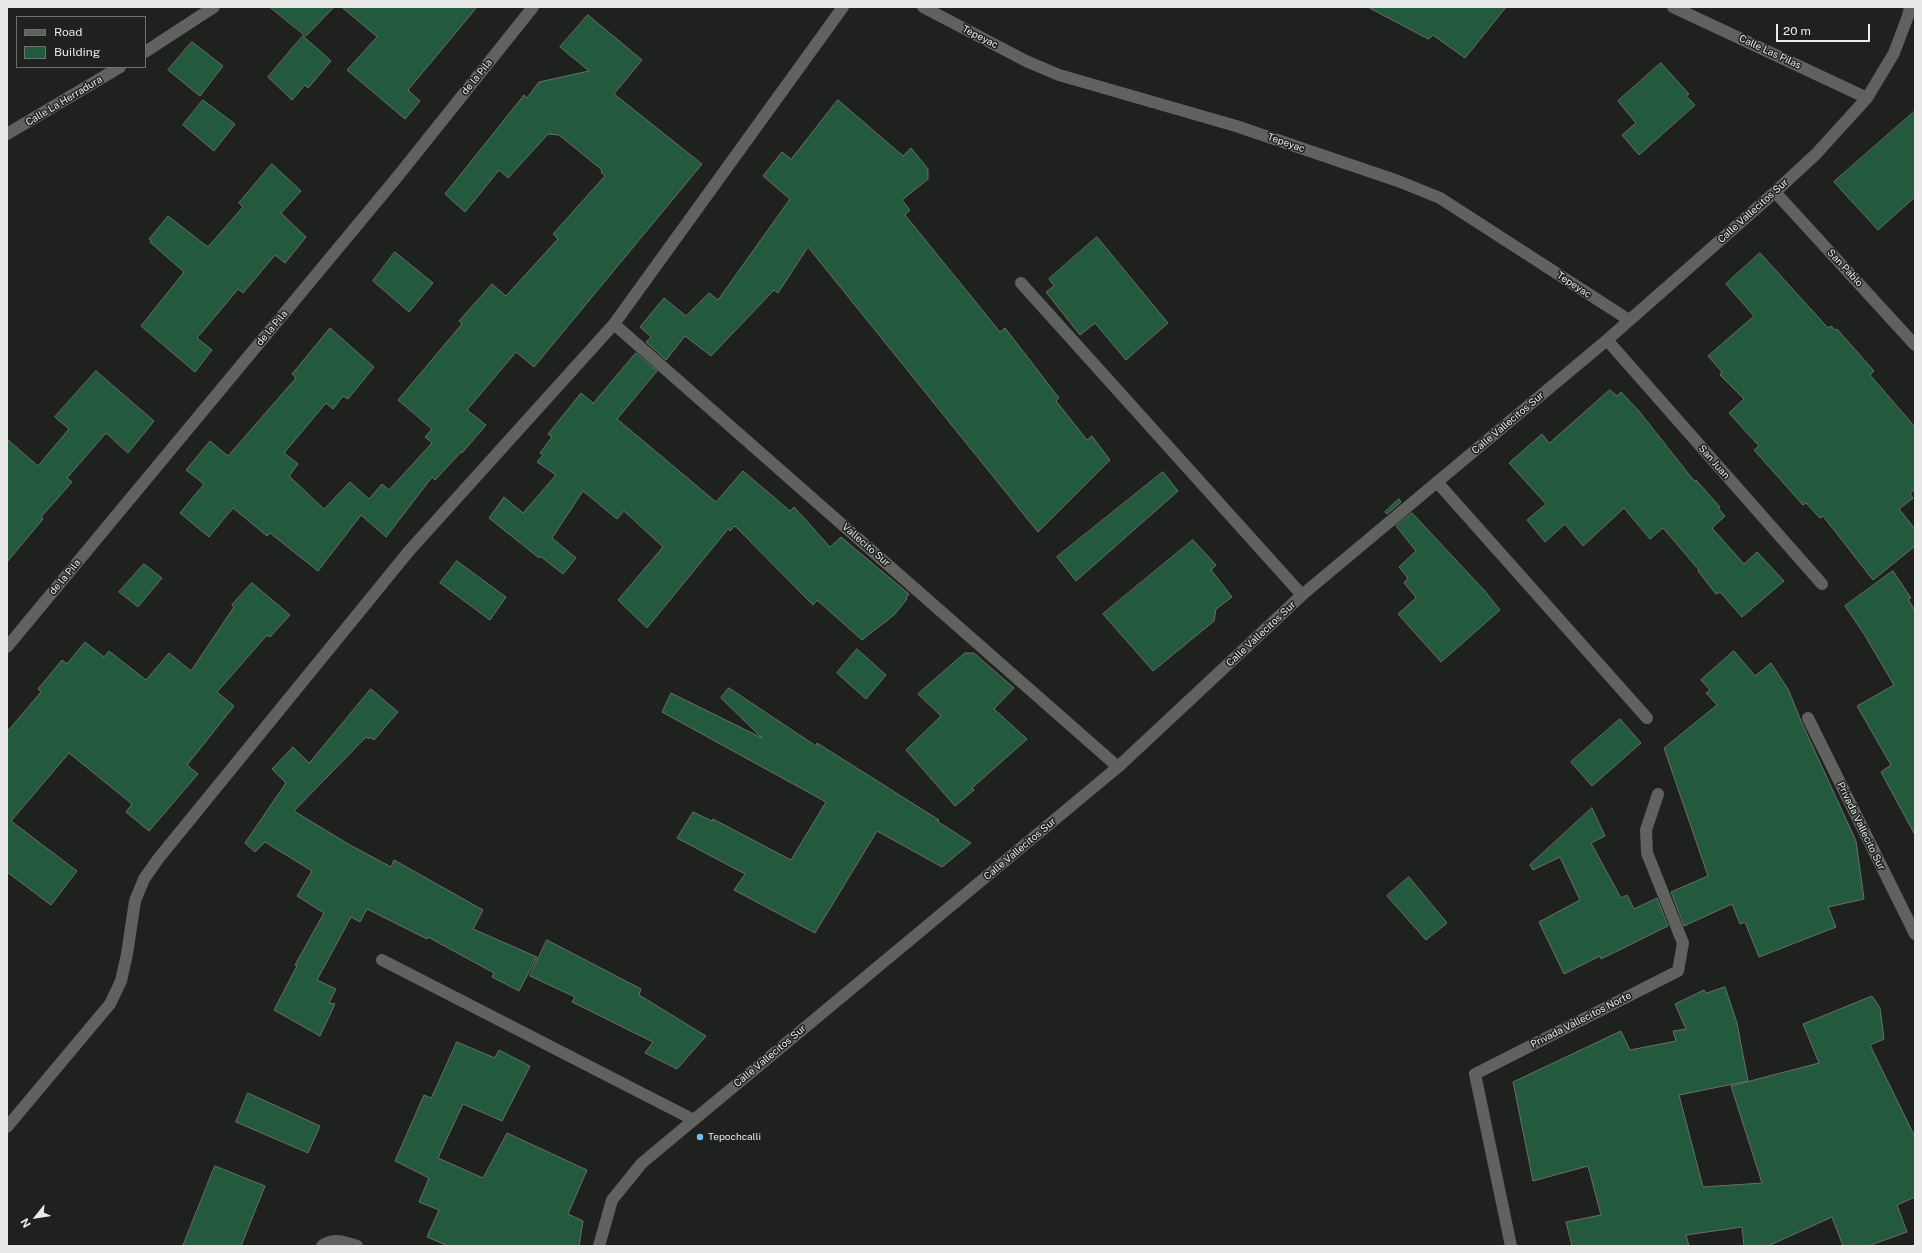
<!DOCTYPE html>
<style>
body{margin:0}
#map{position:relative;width:1922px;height:1253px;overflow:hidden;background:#1f211e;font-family:"Public Sans",sans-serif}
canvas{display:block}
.frame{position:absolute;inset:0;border:8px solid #e9eae8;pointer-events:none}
.legend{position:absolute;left:16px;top:16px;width:130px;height:52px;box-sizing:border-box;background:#1f211e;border:1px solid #70716f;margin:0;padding:5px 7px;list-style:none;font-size:12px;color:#e9eae8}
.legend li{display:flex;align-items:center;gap:8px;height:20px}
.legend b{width:20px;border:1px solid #70716f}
.north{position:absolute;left:16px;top:1197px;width:40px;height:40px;-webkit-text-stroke:3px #1f211e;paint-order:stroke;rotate:240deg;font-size:11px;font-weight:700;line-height:16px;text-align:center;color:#e9eae8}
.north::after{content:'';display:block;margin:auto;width:14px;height:18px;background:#e9eae8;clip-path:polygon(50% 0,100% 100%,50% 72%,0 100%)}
.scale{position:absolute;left:1776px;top:24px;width:94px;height:18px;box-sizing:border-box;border:2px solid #e9eae8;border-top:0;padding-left:5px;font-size:12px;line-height:14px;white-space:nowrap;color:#e9eae8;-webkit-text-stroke:3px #1f211e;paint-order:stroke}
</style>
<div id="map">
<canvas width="1922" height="1253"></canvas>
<div class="frame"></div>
<ul class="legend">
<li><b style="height:5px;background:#60625f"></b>Road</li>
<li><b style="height:11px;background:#235a3d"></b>Building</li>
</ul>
<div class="north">N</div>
<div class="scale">20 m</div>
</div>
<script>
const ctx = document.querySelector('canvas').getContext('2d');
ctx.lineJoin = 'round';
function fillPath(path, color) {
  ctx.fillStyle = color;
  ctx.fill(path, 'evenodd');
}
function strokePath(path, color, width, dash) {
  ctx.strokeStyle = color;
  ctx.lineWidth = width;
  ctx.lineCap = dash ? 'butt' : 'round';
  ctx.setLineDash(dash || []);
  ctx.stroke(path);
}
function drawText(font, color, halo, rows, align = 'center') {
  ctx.font = font + ' "Public Sans",sans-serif';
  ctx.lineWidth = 3;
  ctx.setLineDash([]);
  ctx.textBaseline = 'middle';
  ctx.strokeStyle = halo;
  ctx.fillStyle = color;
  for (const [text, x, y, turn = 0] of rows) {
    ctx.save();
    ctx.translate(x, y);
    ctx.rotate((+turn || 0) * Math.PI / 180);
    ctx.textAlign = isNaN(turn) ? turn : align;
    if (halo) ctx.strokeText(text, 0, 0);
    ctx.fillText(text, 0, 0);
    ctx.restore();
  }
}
const building = new Path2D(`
 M270 7H334L306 36Z
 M342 7H477L408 90 420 101 405 119 347 70 377 37Z
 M1368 7H1506L1465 58 1433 35 1429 39Z
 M588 15 642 60 614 94 702 164 534 367 516 352 467 410 486 425 462 453 461 452 435 480 432 477 386 537 361 515 318 571 270 533 267 536 233 508 209 537 180 513 204 484 186 470 210 441 228 456 296 378 292 374 330 328 374 367 348 399 343 396 333 409 326 403 284 453 298 464 289 476 324 509 350 482 369 499 382 484 389 490 432 443 425 437 432 429 398 400 462 324 459 321 492 284 506 296 558 239 553 234 605 176 601 172 602 170 559 135 548 134 508 178 499 170 465 212 445 194 524 95 527 98 539 82 589 71 560 47Z
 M303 36 331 61 308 88 305 85 292 100 268 77Z
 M192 42 223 66 200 96 168 70Z
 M1661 63 1689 94 1686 96 1695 105 1639 155 1622 135 1636 123 1618 101Z
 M203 100 235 124 214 151 183 125Z
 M838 100 903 156 911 148 928 169V179L902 200 910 210 905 215 1000 332 1005 328 1059 398 1056 401 1087 440 1092 436 1110 460 1038 532 808 247 778 293 774 290 711 356 685 336 666 360 646 342 651 337 640 327 664 298 686 316 709 293 718 300 790 199 763 176 782 152 791 159Z
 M1915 111V197L1878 230 1834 182Z
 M272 164 301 191 281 213 306 237 285 263 275 255 243 293 238 289 197 338 212 350 195 372 141 326 184 272 150 242 151 241 149 239 168 216 208 247 243 207 239 203Z
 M1097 237 1168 323 1126 360 1095 323 1080 335 1046 292 1054 286 1049 279Z
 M395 252 433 283 409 312 373 281Z
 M1760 253 1828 328 1831 326 1835 330 1837 329 1874 371 1870 375 1915 427V489L1910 494 1913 498 1899 509 1915 529V546L1873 580 1823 516 1820 518 1806 503 1803 505 1754 450 1759 446 1729 413 1744 399 1720 375 1722 372 1708 356 1754 316 1726 284Z
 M636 353 657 371 617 419 716 502 743 471 790 511 794 507 830 547 841 537 909 594 906 598 907 599 894 615 862 640 817 600 813 605 735 526 730 531 728 529 647 628 618 600 663 547 624 511 617 519 583 491 552 538 576 558 563 574 540 556 539 558 489 518 504 497 523 513 556 475 537 462 543 455 540 453 552 437 548 434 581 393 593 403Z
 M96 371 154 421 128 453 106 433 67 478 72 482 41 517 43 519 7 562V439L38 466 69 429 55 417Z
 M1610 390 1617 396 1621 392 1638 410 1695 482 1696 480 1720 507 1718 508 1725 516 1712 528 1744 564 1757 552 1784 581 1742 617 1720 592 1716 594 1698 571 1699 570 1663 528 1650 539 1624 508 1583 546 1565 524 1545 542 1527 520 1546 504 1509 463 1542 434 1549 443Z
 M1163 472 1178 491 1076 581 1057 557Z
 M1399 499 1401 502 1387 514 1385 512Z
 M1412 513 1484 590 1500 610 1441 662 1398 614 1416 598 1415 596 1404 583 1408 578 1399 567 1416 551 1396 526Z
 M1193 540 1216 565 1211 570 1232 597 1216 609 1214 621 1153 671 1103 614Z
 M457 561 506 597 490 620 440 583Z
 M144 564 162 578 138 607 119 592Z
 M1893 571 1911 598 1908 599 1915 611V835L1881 772 1891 765 1857 706 1894 685 1864 634 1845 606Z
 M252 583 290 615 270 637 267 635 217 692 234 706 187 765 198 774 149 831 126 812 132 804 69 753 11 821 77 871 51 905 7 872V732L41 692 38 689 62 660 67 664 85 642 104 657 109 651 146 680 169 653 191 671 234 607 232 605Z
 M857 649 886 675 866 699 837 673Z
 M1734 651 1755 676 1771 663 1789 691 1801 721 1856 841 1864 899 1828 907 1836 927 1759 957 1745 922 1740 924 1732 904 1684 926 1671 892 1708 876 1664 748 1717 705 1706 693 1710 690 1701 680Z
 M965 653H974L1014 688 994 709 1027 739 972 788 974 790 955 806 906 750 941 716 918 694Z
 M729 688 816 746 817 743 939 820 937 821 971 843 942 867 877 831 815 933 734 890 745 874 677 838 693 812 712 821 713 819 791 860 826 802 662 712 671 693 762 738 721 698Z
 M371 689 398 712 374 740 370 737 369 739 366 737 294 811 350 845 391 867 394 860 483 910 473 929 537 957 519 991 492 977 494 973 428 937 427 939 367 909 360 922 351 917 317 980 336 989 329 1003 335 1004 320 1036 274 1010 297 966 295 965 324 913 297 896 312 871 265 842 255 852 245 843 286 783 272 769 293 747 309 763Z
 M1620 719 1641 743 1592 786 1571 762Z
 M1592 808 1605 836 1591 843 1621 898 1627 895 1634 909 1657 898 1668 926 1601 959 1600 956 1564 974 1539 922 1580 900 1560 857 1533 870 1530 865Z
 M1409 877 1447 923 1426 940 1387 896Z
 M547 940 641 989 639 995 706 1036 677 1069 645 1053 653 1042 572 1002 575 997 530 976Z
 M1725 987 1737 1023 1748 1081 1679 1095 1703 1187 1762 1183 1731 1086 1819 1063 1803 1024 1872 996 1880 1008 1884 1039 1870 1045 1915 1137V1197L1897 1205 1907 1232 1868 1246H1843L1832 1217 1768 1246H1744L1742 1227 1686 1235 1689 1246H1572L1566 1222 1601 1215 1588 1166 1533 1181 1513 1082 1621 1031 1630 1050 1676 1041 1673 1031 1686 1029 1675 1004 1704 990 1706 993Z
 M457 1042 495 1058 499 1050 530 1066 502 1121 463 1104 438 1158 483 1178 507 1133 587 1170 568 1214 583 1221 579 1246H448L427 1237 439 1210 419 1202 429 1178 395 1161 424 1095 431 1098Z
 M248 1093 320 1126 308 1153 236 1122Z
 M215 1166 265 1186 241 1246H183Z`);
fillPath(building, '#235a3d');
strokePath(building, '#6a6e6b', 1);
strokePath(new Path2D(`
 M1021 283 1302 595`), '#60625f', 12);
strokePath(new Path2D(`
 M923 7 1026 61 1059 75 1236 126 1398 181 1440 198 1629 320
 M1673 7 1867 98
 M145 52 214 7
 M7 134 120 67
 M1775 192 1915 345
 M614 324 1118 767
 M1607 340 1822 584
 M1437 482 1647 718
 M7 647 398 176 533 7
 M1808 718 1915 934
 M382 960 694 1120
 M7 1127 110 1004 121 981 127 954 135 901 144 879 158 859 409 551 614 324 843 7
 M322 1246C332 1237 346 1242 357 1246
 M599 1246 612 1200 642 1163 1118 767 1302 595 1607 340 1775 192 1816 154 1867 98 1894 53 1908 16 1910 7
 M1511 1246 1475 1074 1678 971 1683 943 1647 853 1646 830 1658 794`), '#60625f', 12);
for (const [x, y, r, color] of [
 [700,1137,4,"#72c1f5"]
]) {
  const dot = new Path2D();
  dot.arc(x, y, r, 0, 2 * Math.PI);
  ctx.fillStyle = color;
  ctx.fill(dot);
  strokePath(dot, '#1f211e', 1.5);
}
drawText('10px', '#e9eae8', '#1f211e', [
 ["Tepeyac",980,37,27],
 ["Calle Las Pilas",1770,52,25],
 ["de la Pila",477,77,-51],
 ["Calle La Herradura",64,101,-31],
 ["Tepeyac",1286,143,19],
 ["Calle Vallecitos Sur",1753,211,-42],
 ["San Pablo",1845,268,47],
 ["Tepeyac",1574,285,33],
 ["de la Pila",272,328,-50],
 ["Calle Vallecitos Sur",1508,423,-40],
 ["San Juan",1714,462,49],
 ["Vallecito Sur",866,545,41],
 ["de la Pila",65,577,-50],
 ["Calle Vallecitos Sur",1261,634,-43],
 ["Privada Vallecito Sur",1861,826,64],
 ["Calle Vallecitos Sur",1020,849,-40],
 ["Privada Vallecitos Norte",1581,1020,-27],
 ["Calle Vallecitos Sur",770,1056,-40]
]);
drawText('10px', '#e9eae8', '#1f211e', [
 ["Tepochcalli",708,1137]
], 'left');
</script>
